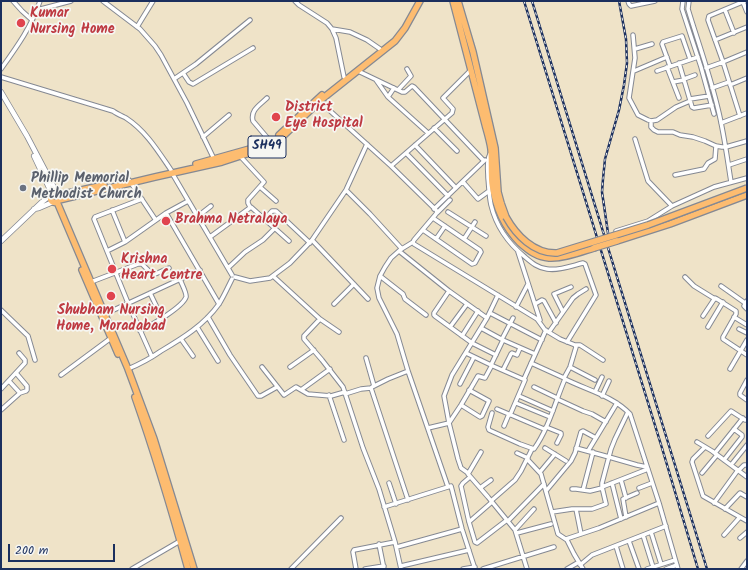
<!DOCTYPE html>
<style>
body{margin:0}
#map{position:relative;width:748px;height:570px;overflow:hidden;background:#efe3c8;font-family:Kalam,sans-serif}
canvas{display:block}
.frame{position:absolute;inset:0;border:2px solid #1b2f5e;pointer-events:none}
.scale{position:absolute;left:8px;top:544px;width:107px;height:18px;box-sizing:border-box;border:2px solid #1b2f5e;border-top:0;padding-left:5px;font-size:12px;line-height:14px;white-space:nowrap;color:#1b2f5e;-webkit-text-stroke:3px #f6f6f2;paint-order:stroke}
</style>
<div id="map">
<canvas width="748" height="570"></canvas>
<div class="frame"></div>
<div class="scale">200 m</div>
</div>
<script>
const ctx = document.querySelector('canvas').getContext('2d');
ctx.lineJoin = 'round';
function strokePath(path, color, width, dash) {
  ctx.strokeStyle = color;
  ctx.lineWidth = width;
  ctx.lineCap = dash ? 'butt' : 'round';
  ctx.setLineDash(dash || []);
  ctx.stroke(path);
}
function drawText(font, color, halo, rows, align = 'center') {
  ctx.font = font + ' Kalam,sans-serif';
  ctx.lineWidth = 3.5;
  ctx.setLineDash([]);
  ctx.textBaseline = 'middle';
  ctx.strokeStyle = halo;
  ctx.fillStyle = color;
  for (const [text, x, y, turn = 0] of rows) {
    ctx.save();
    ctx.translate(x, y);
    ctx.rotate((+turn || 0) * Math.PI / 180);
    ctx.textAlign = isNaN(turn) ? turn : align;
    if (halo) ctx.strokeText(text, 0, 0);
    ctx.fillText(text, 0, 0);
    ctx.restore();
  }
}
const minor = new Path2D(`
 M13 1 22 11 32 20
 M103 1 140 29 155 46 161 55 187 103 214 159
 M295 1 299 5 327 23 332 29 336 38 344 77
 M628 1 629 4 631 6 655 1
 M683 1 682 9 701 67 714 114
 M689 1 688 9C698 42 710 75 718 109 724 133 727 157 731 182
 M743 2 747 12
 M37 10 71 1
 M725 10 734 33
 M137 27 153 1
 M332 29 350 32 367 40 380 49
 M633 35 635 58 629 98 638 115 648 120 651 121 657 120 676 107 690 101
 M715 40 747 27
 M635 49 652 44
 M679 63 692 107 694 108 712 105
 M670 66 662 44 663 42 682 36 690 59
 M667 67 679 98
 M706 68 723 62 747 52
 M1 69C16 48 32 26 40 1
 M358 71 402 92H405L412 86 414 87 484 161
 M634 71 667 57
 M657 71 698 57
 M183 73 189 82 193 84 253 48
 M1 77 113 111C117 114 122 116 126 118 146 131 158 151 171 170
 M174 79 196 64 250 20
 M684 79 695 75
 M376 80 388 97 428 133
 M673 82 684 80
 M730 85 747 78
 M712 88 729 82
 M398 90 411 76 407 69
 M388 97 394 88
 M267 98C260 105 250 110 253 121L270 141
 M690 99 709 96
 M318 100 391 166 436 210 437 212 436 214 414 240 413 242 414 244 537 319 545 330 560 339 575 345 576 347 570 367 564 378 565 379C587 390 613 396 630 414L659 503 678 569
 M740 116 723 62 708 20 709 16 745 1
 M651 121V127L654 130 658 132H673L680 135 693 137 705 141 716 146 722 147H726
 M721 123 747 113
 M434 128 457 151
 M203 137 229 115
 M635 139 648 181 672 206
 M415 145 456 188
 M726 147 747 141
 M406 153 448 196
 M490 154C486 162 488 169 488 178 489 187 489 196 491 205 496 226 509 244 525 257 532 263 538 268 547 269 558 271 571 266 583 263L585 264 596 295 567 342
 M240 156 264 182 248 200V203L250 207
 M729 165 747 159
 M391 166 452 113 453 109 443 98 471 70
 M172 173 232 275
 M675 175 704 169 708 163 715 159 716 146
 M129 180 155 219
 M463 182 478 199 489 191
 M260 187 276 201
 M346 190 370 214 402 249
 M142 199 95 217 94 219 128 303 152 357
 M434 209 485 160
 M112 210 125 242
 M448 212 486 236
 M166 213 219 304
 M437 213 450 200
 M197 217 211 206
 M265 219 272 211H276L310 243
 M423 230 472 264 475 263 481 252 480 250 433 218
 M616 231 648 221 672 206 714 187 747 178
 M210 237 251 207 289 241
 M436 239 445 226
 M464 239 475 222
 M312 240 368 299
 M107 251 125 242 166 213 188 201
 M399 251 449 291 487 318
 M518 252 540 320
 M228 268 245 252 263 240 275 228
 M273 276 320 319 339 332
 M380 276 403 294 405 299 426 315
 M235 277 250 281 270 278 290 263 312 240 346 190 367 144
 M685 277 694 286 715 299
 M91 282 138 264H142L153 275 169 268
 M721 286 745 303
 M449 291 434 313V315L435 316 472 343 496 355
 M150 293 162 318
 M747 301 744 306 747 309
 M334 304 354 284
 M535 304 542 300 544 301 556 323
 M516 307 528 284
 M1 310 28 336 35 360
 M563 312 554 294 571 287
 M490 313 542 340
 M105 314 200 270
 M703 316 715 298 717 299 736 311V314L723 337V339L747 355
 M208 317 230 355 258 396H261L277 387
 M734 317 747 325
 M320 319 304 336V339L322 360 343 387 363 448 379 489 395 542 401 569
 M197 327 218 361
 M450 327 467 304
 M708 327 723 302
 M481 328 503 340 535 354
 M739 329 747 333
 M140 331C150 326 183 307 186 297 187 293 181 283 180 279
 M549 332 573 298 578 294 586 289
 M462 336 478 311
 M181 339 193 356
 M502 339 513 318
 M575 345H580L603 360
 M466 353 493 366 525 380 510 415
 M366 358 374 386
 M531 363 564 378
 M491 365 503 340
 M262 367 284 395 296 387 308 394 331 396 345 392
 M290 367 314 350
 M570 367 595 380
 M128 369C140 364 151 358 161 351 183 338 204 325 219 304 224 296 228 287 232 279
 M730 369 747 340
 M503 370 511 354 512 353 517 355 520 348
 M408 371 448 487
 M61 375 111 338
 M524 379 546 330
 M747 380 740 393V395L747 400
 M9 381 20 393
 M460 384 474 357
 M534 387 557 398
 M1 389 25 363V360L19 353
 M301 390 330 369
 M595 392 602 377
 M345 394 361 389 371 388
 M329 395 344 440
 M519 396 553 411
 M602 396 609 381
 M557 399 583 411 592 414 606 422
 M516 403 550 417
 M461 405 480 417 482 416 489 401 469 390
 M497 409 544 429
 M1 410 20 393 26 391 27 390V386L16 373
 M492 413 488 427 489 430 520 444 534 449C549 428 555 402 565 379
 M504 426 509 414
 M546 427 561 433V435L557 443
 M428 428 449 423 461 405 478 376 485 378 492 365
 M708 436 731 411 745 420H747
 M697 442 712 451 747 477
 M705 447 693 459 692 462 703 496 747 521
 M545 448 566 461
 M576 448 609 457 637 465 647 467
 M588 451 617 403
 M481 452 468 474 488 497 515 530 527 569
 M517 453 528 458
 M715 453 743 418
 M527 459 541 474 558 534 567 540 574 554 583 569
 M724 460 742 437V435L734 429
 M731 465 747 445
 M739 470 744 465H747
 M540 472 555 454
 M468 473 461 468 458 459 449 423 444 396 452 375 487 318 498 295
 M702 473 717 455
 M470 477 463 483 461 486 469 522 475 542 477 543 507 520
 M621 480 626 498
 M389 483 396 504
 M612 483 621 519
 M602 487 648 469
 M480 488 491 480
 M639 488 652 483
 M572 489H576L590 491 602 488
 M583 490 593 452
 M546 491 571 461 575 453 581 432 583 431 596 438
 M408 500 371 388 372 387 388 379 408 371 397 334 379 298 377 288 380 276 385 267 391 258 400 250 413 242
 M491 501 515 480 521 471 532 449
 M714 503 738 470
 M384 507 451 486 462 529 475 569
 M576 509 581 534
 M725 509 740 493 747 497
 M552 512 572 509H592L606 504 602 487V483L611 449 615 439 628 412
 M626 517 623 499 637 493
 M508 521 544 484
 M469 522 492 502
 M515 530 534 509
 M651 532 661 564
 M517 533 551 524
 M643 535 653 567
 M724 535 740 517
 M740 538 747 532
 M566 539 599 528 659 503
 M629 541 639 569
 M379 544 384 569
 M616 546 623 569
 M397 547 462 529
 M580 565 592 555 666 526
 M401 566 469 550
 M132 569 180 541
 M291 569 341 518
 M356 569 353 552 354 550 395 542
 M365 569 384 566
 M463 569 475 567
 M483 569 554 547
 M567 569 579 562
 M647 569 675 560
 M666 569 677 565
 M741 569 747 561`);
const tertiary = new Path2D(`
 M1 92 27 136 57 193
 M34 156 52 194
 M34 209 39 208 53 202
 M1 241 42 202 51 195`);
const primary = new Path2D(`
 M453 1 486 128C488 135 490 142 491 149 492 161 491 172 492 183 495 206 504 227 520 243 529 251 537 257 549 258 563 259 581 252 594 248
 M458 1 473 52 495 148 498 192 501 203 506 217
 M279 135 322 95
 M196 164 253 148
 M50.5 198a4.5 4.5 0 1 1 9 0a4.5 4.5 0 1 1-9 0Z
 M59 195 104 185
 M59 200 155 177 222 162 265 148 281 138 322 99 395 41 405 28 420 1
 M57 202 128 369 154 439 194 569
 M617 241 670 224 747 195
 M82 270 118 354
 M135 397C155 454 172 511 188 569`);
strokePath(minor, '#858993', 5.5);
strokePath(tertiary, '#858993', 6);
strokePath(primary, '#858993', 8);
strokePath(minor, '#fff', 3.5);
strokePath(tertiary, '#fff', 4.5);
strokePath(primary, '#fdbc70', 5.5);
const rail = new Path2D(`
 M524 1 662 448 698 569
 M532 1 707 569
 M608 233 602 192 603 179 605 159 619 110 624 85 627 63 626 39 619 1`);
strokePath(rail, '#1b2f5e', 2.5);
strokePath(rail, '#f6f6f2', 1, [3]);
const primaryBridge = new Path2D(`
 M506 217C516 235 534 254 557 253L648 225 747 188
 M594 248 617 241`);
strokePath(primaryBridge, '#858993', 8, []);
strokePath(primaryBridge, '#fdbc70', 5.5);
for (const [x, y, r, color] of [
 [21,23,5,"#e0444e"],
 [276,117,5,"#e0444e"],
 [23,188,4,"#6b7280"],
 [166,221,5,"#e0444e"],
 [112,269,5,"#e0444e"],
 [111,296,5,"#e0444e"]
]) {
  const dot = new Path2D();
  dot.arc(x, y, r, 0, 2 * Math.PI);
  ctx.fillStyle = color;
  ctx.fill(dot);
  strokePath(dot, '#f6f6f2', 1.5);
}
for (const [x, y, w] of [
 [267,147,38]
]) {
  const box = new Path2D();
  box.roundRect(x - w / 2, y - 11, w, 22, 3);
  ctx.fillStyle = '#f6f6f2';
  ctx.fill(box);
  strokePath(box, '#1b2f5e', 1);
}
drawText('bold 13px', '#1b2f5e', null, [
 ["SH49",267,147]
]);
drawText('bold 14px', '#be3a42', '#f6f6f2', [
 ["Kumar",30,15],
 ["Nursing Home",30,31],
 ["District",285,109],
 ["Eye Hospital",285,125],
 ["Brahma Netralaya",175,221],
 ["Krishna",121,261],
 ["Heart Centre",121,277],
 ["Shubham Nursing",111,312,"center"],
 ["Home, Moradabad",111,328,"center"]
], 'left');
drawText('bold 14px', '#5b616d', '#f6f6f2', [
 ["Phillip Memorial",31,180],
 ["Methodist Church",31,196]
], 'left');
</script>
